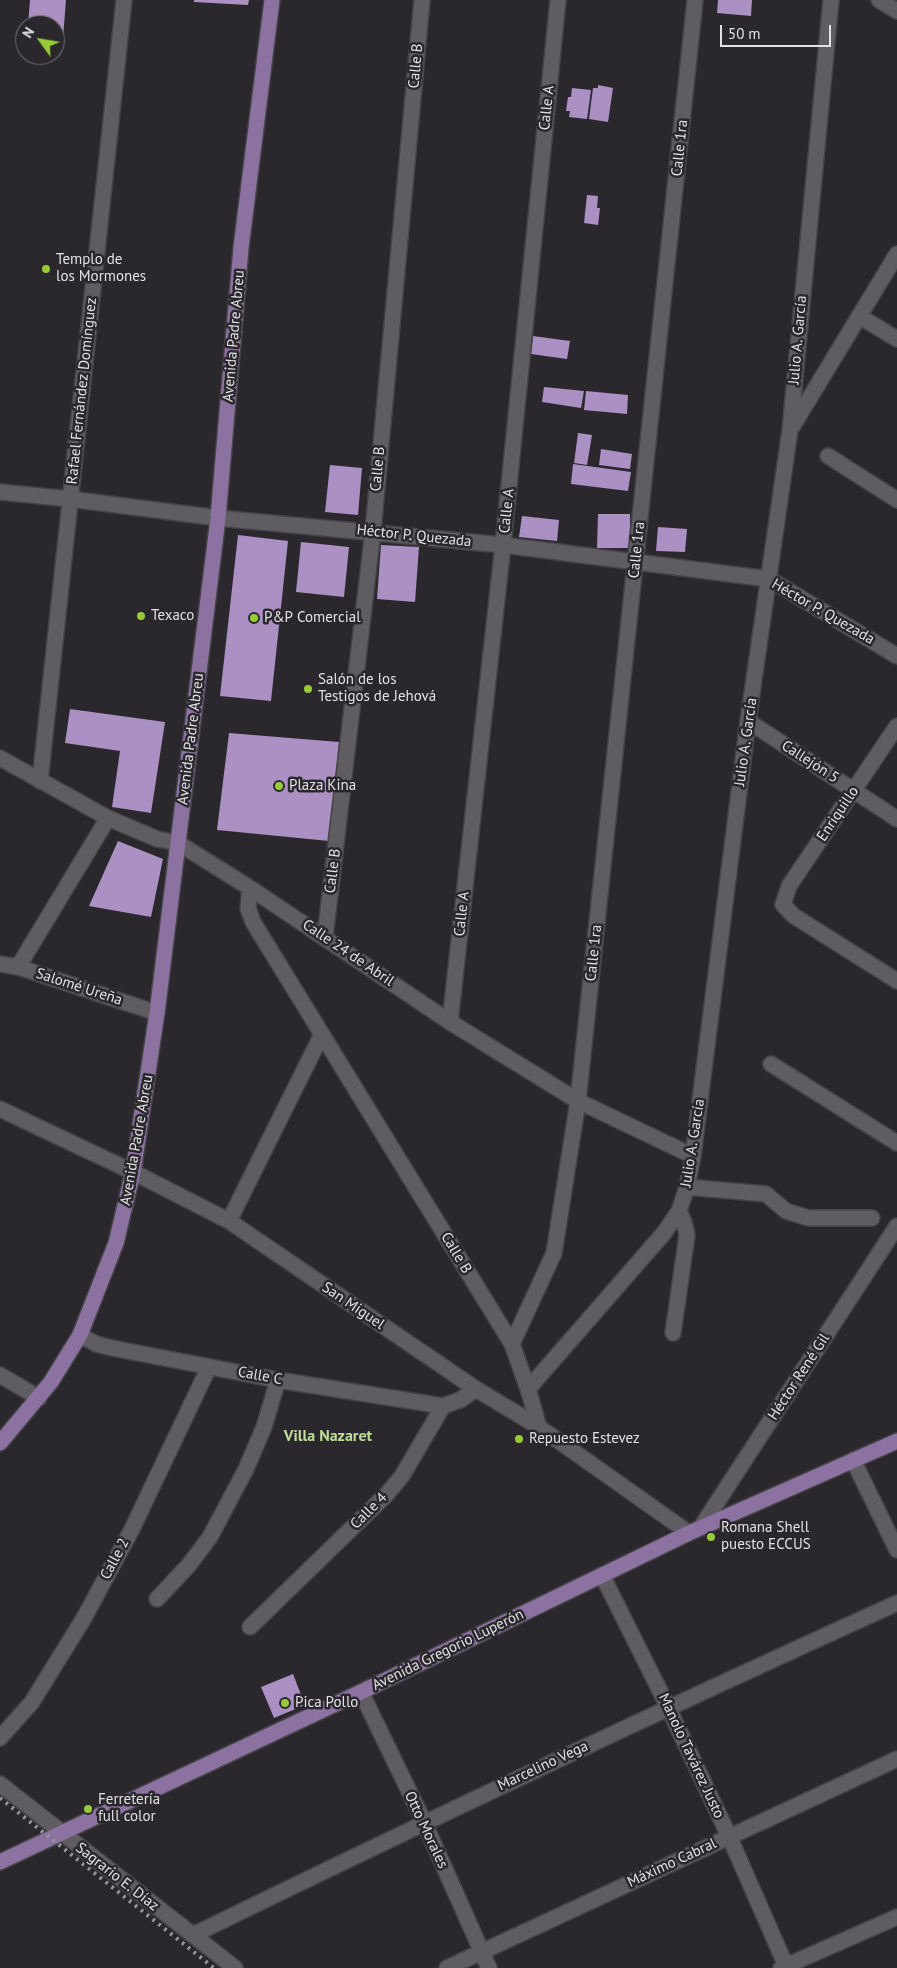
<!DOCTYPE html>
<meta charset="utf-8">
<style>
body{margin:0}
#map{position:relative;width:897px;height:1968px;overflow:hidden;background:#2b282d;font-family:"PT Sans",sans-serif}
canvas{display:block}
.north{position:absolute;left:15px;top:15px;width:50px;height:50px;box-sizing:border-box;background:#2b282d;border:1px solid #747276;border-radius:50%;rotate:302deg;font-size:14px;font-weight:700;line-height:20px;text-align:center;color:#e1e0e3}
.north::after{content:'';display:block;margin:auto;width:18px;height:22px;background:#98cb37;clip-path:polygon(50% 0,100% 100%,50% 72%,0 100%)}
.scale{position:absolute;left:720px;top:25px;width:111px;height:22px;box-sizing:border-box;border:2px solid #e1e0e3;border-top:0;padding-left:6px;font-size:15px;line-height:18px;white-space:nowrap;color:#e1e0e3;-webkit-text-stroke:4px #2b282d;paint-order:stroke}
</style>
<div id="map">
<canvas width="897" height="1968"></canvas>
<div class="north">N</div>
<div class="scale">50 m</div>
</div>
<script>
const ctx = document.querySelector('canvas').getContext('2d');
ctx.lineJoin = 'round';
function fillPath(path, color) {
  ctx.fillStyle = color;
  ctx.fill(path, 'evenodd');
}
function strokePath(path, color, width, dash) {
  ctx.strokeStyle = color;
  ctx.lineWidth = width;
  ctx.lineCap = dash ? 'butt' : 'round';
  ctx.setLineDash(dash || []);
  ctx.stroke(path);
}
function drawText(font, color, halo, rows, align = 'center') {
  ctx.font = font + ' "PT Sans",sans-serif';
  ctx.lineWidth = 5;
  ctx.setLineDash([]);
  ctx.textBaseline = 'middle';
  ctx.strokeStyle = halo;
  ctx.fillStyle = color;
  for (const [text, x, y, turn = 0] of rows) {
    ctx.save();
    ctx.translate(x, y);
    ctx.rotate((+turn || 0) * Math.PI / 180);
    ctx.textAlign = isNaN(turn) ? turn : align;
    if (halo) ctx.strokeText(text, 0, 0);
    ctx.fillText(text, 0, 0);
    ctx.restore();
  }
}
fillPath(new Path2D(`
 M30 0H66L63 38H55V25H28Z
 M194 0H249L248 5 194 2Z
 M718 0H752L751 16 717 13Z
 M598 85 613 88 608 122 589 119 593 88H598Z
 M572 88 591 90 587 119 569 117 570 111H566L568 97H571Z
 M587 195 598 196 597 208H600L598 225 584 223Z
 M533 336 570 341 567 359 531 354Z
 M544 387 584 391 581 408 542 402Z
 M586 391 628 395 627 414 584 410Z
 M578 433 592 435 587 465 574 463Z
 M601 449 632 454 630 469 599 465Z
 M573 464 631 472 628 491 571 484Z
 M330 465 362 468 358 515 325 512Z
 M598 514H630V548H597Z
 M522 516 559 520 557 541 519 537Z
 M658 527 687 529 685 552 656 551Z
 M238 535 288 541 271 701 220 696Z
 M301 542 349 547 344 597 296 592Z
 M381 545 419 547 415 602 377 599Z
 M70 709 165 722 151 813 112 807 120 751 65 743Z
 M229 733 339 742 329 841 217 830Z
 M118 841 163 859 151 917 89 906Z
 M293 1674 305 1705 274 1718 261 1687Z`), '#ab90c4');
const minor = new Path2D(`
 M879 0 897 11
 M859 316 897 339
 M792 427 897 254
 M828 456 897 500
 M0 492 70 499 218 518 503 545 769 579 897 656
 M748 721 897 819
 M897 726 789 886 783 905 794 916 897 981
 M0 758 108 818 157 839 178 843 250 888 450 1022 578 1101 693 1156
 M40 781 124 0
 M250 888 248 908 253 922 512 1344 528 1389
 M325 937 373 531 422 0
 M0 964 18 967 157 1013
 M18 967 108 818
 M450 1022 503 545 558 0
 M771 1064 897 1143
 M0 1109 133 1172 229 1221 476 1389 539 1427 689 1533
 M687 1187 766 1194 786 1211 808 1218H872
 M229 1221 322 1034
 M673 1333 687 1235 684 1222 679 1211
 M80 1335 96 1344 112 1348 278 1380 443 1406
 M512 1344 554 1253 578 1101 695 0
 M0 1375 39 1398
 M539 1427 528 1389 664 1233 679 1211 687 1187 693 1156 748 721 790 430 831 0
 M853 1460 897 1550
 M701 1527 897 1226
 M602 1575 668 1707 729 1836 787 1968
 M157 1599 189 1565 210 1537 246 1469 264 1427 278 1380
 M250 1627 386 1495 402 1476 443 1406 460 1400 476 1389
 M361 1692 424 1822 489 1968
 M0 1738 32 1702 84 1618 132 1529 209 1367
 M0 1784 235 1968
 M193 1935C426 1821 661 1710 897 1603
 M447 1968 897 1759
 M781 1968 897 1917`);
const major = new Path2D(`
 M0 1443 51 1382 80 1335 116 1243 133 1172 157 1013 218 518 241 248 272 0
 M0 1862 361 1692 689 1533 897 1441`);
strokePath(minor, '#444347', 18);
strokePath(major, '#444347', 18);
strokePath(minor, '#5f5c62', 15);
strokePath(major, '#8b72a1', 15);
strokePath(new Path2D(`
 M0 1798 214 1968`), '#979699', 4, [2.5, 5]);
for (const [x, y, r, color] of [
 [46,269,5,"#98cb37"],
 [141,616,5,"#98cb37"],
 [254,618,5,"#98cb37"],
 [308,689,5,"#98cb37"],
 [279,786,5,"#98cb37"],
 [519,1439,5,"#98cb37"],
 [711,1537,5,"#98cb37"],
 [285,1703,5,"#98cb37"],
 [88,1809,5,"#98cb37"]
]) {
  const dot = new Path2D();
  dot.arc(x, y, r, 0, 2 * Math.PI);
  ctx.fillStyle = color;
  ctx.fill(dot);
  strokePath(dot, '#2b282d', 2);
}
drawText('15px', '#e1e0e3', '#2b282d', [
 ["Calle B",416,66,-85],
 ["Calle A",547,108,-84],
 ["Calle 1ra",680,148,-84],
 ["Avenida Padre Abreu",234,336,-85],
 ["Julio A. García",798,340,-85],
 ["Rafael Fernández Domínguez",82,391,-84],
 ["Calle B",378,469,-85],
 ["Calle A",507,511,-84],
 ["Héctor P. Quezada",414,536,6],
 ["Calle 1ra",637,550,-84],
 ["Héctor P. Quezada",823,612,30],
 ["Avenida Padre Abreu",191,739,-83],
 ["Julio A. García",746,742,-82],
 ["Callejón 5",810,762,33],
 ["Enriquillo",838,814,-56],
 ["Calle B",333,871,-83],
 ["Calle A",462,914,-84],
 ["Calle 24 de Abril",348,953,34],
 ["Calle 1ra",594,953,-84],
 ["Salomé Ureña",79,987,18],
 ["Avenida Padre Abreu",137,1140,-80],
 ["Julio A. García",693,1143,-81],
 ["Calle B",456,1253,59],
 ["San Miguel",353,1306,34],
 ["Calle C",260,1376,10],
 ["Héctor René Gil",799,1377,-57],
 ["Calle 4",369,1511,-45],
 ["Calle 2",115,1559,-62],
 ["Avenida Gregorio Luperón",448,1650,-26],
 ["Manolo Tavárez Justo",691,1756,65],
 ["Marcelino Vega",543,1766,-25],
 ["Otto Morales",426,1830,65],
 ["Máximo Cabral",672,1863,-25],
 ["Sagrario E. Díaz",117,1877,38]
]);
drawText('15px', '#e1e0e3', '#2b282d', [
 ["Templo de",56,260],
 ["los Mormones",56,277],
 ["Texaco",151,616],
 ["P&P Comercial",264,618],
 ["Salón de los",318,680],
 ["Testigos de Jehová",318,697],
 ["Plaza Kina",289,786],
 ["Repuesto Estevez",529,1439],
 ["Romana Shell",721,1528],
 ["puesto ECCUS",721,1545],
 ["Pica Pollo",295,1703],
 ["Ferretería",98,1800],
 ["full color",98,1817]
], 'left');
drawText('bold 16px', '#bedc95', '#2b282d', [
 ["Villa Nazaret",328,1436]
]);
</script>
